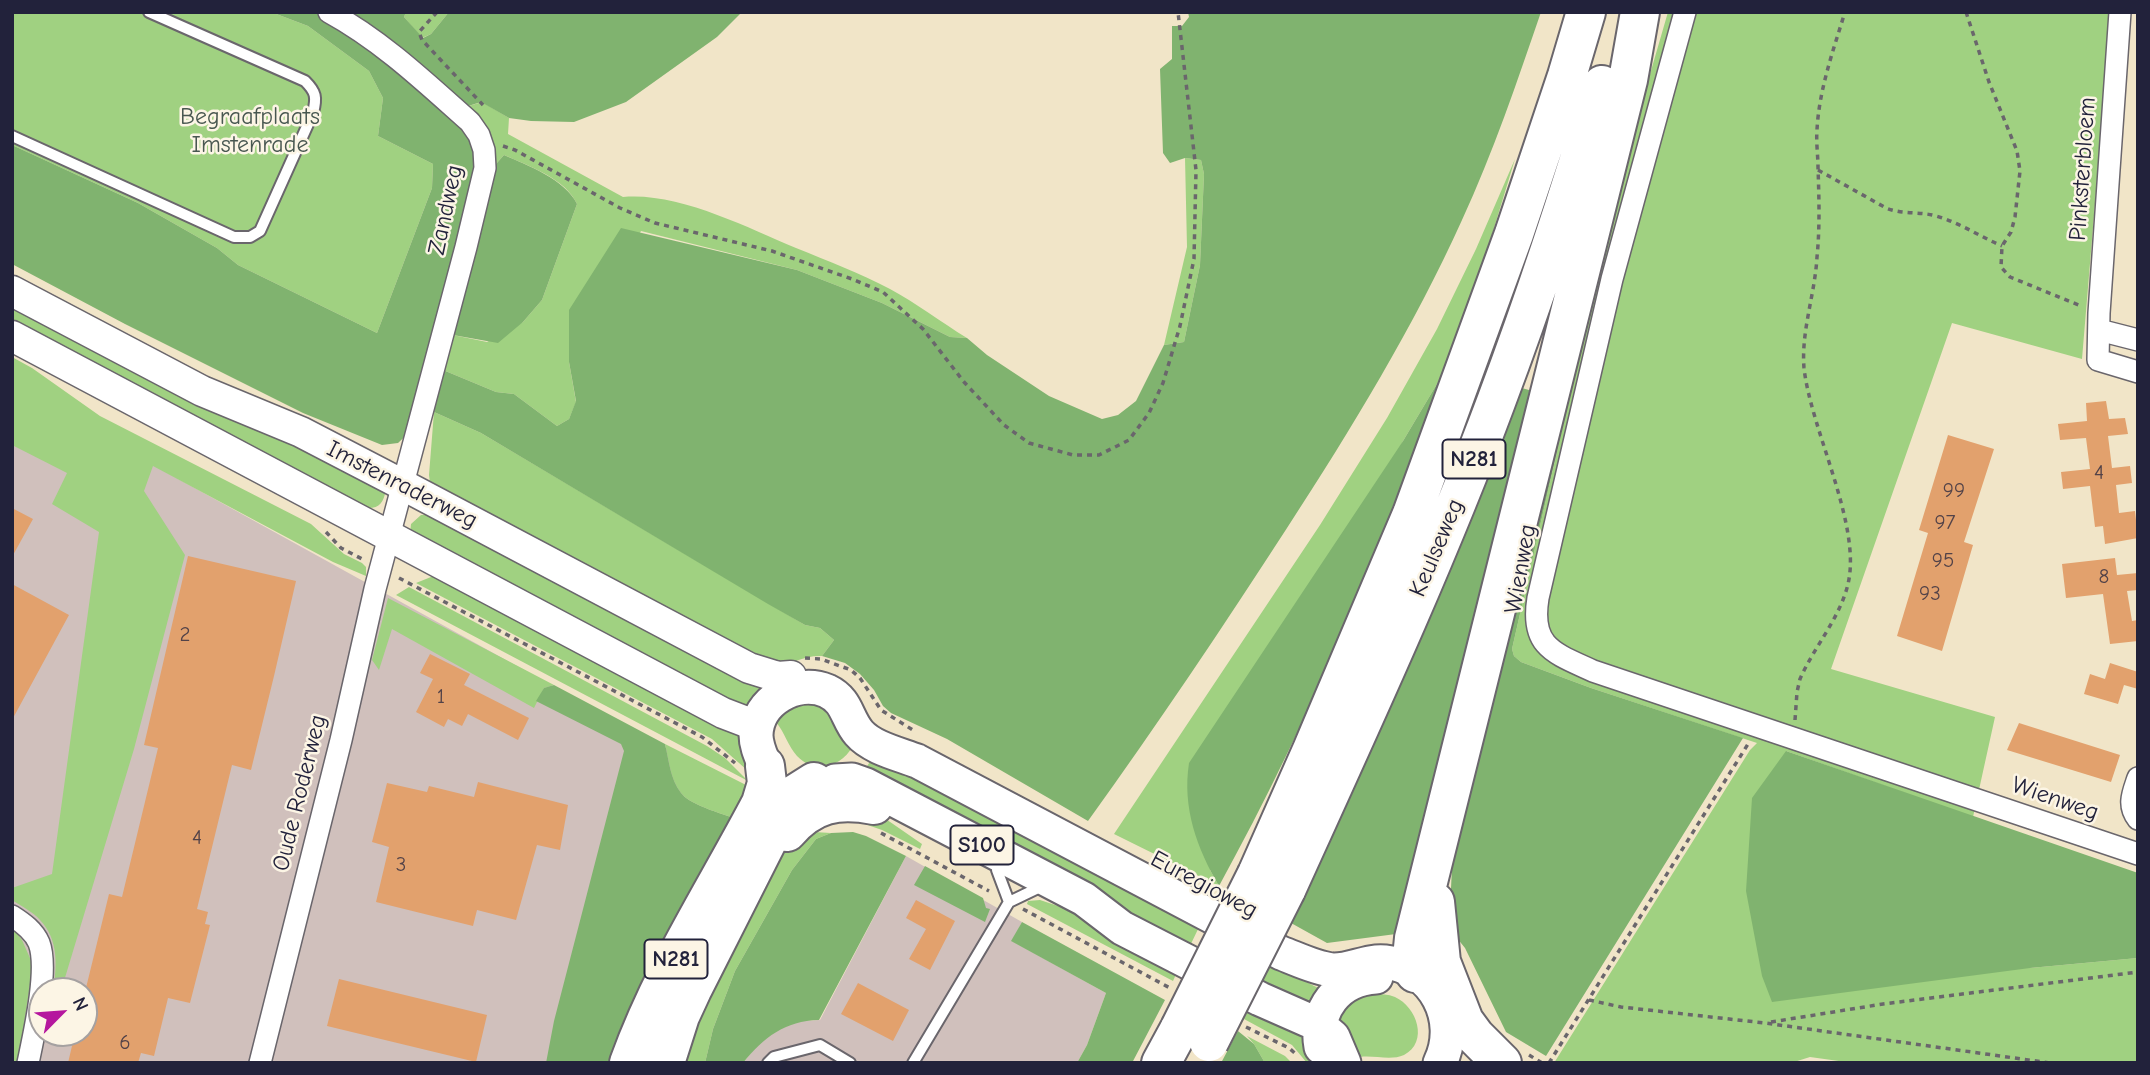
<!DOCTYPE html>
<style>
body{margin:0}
#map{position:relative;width:2150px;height:1075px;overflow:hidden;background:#f1e5c8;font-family:"Comic Neue",sans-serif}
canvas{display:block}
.frame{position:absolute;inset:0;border:14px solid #22223b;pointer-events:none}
.north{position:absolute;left:28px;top:977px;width:70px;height:70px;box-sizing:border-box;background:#fcf5e5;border:2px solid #a5a1a1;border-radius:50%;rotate:65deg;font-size:19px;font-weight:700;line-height:28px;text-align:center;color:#22223b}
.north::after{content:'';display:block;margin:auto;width:24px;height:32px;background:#b5179e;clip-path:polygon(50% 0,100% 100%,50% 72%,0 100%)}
</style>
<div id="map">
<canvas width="2150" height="1075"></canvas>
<div class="frame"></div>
<div class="north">N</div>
</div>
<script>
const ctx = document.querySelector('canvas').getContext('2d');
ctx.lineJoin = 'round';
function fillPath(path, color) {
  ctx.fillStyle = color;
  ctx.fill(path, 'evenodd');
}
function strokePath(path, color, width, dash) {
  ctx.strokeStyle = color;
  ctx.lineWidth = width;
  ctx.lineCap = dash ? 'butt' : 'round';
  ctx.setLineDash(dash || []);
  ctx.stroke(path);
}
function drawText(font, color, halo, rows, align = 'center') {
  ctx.font = font + ' "Comic Neue",sans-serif';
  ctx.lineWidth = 5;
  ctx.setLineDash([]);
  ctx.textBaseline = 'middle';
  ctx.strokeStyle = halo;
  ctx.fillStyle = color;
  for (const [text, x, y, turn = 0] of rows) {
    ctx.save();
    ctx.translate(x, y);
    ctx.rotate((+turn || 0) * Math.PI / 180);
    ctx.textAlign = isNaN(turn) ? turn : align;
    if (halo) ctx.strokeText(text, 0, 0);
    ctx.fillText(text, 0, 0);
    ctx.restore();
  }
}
fillPath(new Path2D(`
 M12 387 696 765 577 1063H12ZM42 991H84V1033H42Z
 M906 856 1022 922 1012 941 1106 993 1087 1045 1077 1063H743L759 1043 779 1029 800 1021 820 1020Z`), '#d0c0bc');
fillPath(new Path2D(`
 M12 12H271L308 26 369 71 383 98 378 136 433 164 432 188 377 333 238 265 217 248 138 203 12 145Z
 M406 12H449L431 34 422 38 404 17Z
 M1668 12H2111L2082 359 1952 323 1831 669 1995 717 1973 817 1786 751 2030 968 2138 958V1063H1853L1810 1057 1791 1063H1554L1750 750 1757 743 1591 688 1521 662 1514 656 1512 649 1586 324 1637 119Z
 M482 102 509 118 508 134 623 197C678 192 746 227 796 248 828 261 860 273 890 289 916 303 941 322 967 338L950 337 882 303 797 270 641 231 569 362 576 402 569 419 557 426 514 394 496 392 443 370 453 335 487 342 523 322 542 300 577 204C566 179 529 166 504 155L496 164 490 138 462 108Z
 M1185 158 1201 160 1204 174 1200 265 1184 342 1164 345 1187 247Z
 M1515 159 1474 294 1450 362 1403 441 1210 870 1219 886 1114 834 1320 525 1387 418 1437 329 1476 249Z
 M12 297 386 490C383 503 380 509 365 508L12 331Z
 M12 357 32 368 100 416 311 524 344 554 362 563 366 567V576L333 562 153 466 144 491 185 555 134 749 61 991H53C57 966 59 940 40 920 33 912 21 906 12 900V888L52 874 99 532 52 504 67 473 12 445Z
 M434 412 481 433 805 625 820 628 834 640 822 656C805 655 792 664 774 667L430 483 429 475Z
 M421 515H430L765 681 755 714 410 535 411 524Z
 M436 575 732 731 747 744 748 771 712 739 416 583Z
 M409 587 707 746 725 758 748 781 396 595Z
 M388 598 554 685 544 688 534 708 392 629 379 670 372 660Z
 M808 703 826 708 853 746C841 767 815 775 797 756 788 746 785 733 776 722L792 706Z
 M665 744 750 787 743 821C727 815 691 806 681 793 670 779 669 760 665 744Z
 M874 756 1200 925 1188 950 863 772Z
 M880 815 922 844 920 849 882 830 856 821Z
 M814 832 831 833 816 839 792 870 735 971 713 1029 705 1063H684L722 961 787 842Z
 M1040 900 1064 908 1178 970 1173 981 1027 904 1028 901Z
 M12 926 22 940 33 965 18 1063H12Z
 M1271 964 1324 991 1316 1014 1259 987Z
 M1374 994C1381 994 1388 994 1395 997 1417 1007 1429 1042 1404 1055 1391 1061 1374 1055 1360 1057L1348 1030 1339 1020C1345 1003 1357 997 1374 994Z
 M1249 1008 1304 1037 1319 1063H1307L1292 1045 1244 1019Z
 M1247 1036 1285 1056 1292 1063H1265L1254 1044Z`), '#a0d181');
fillPath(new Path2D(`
 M271 12H318L334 20 458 110 477 152 475 180 414 428 398 443 382 445 303 413 125 324 12 264V145L138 203 217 248 238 265 377 333 432 188 433 164 378 136 383 98 369 71 308 26Z
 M338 12H406L404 17 423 38 431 34 449 12H742L717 37 626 102 574 122 531 121 509 118 481 102 462 108Z
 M1188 12H1541C1517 82 1493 153 1462 220 1413 328 1352 428 1287 528 1223 627 1157 725 1088 821L947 739 891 713 883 706 874 690 860 674 845 663 822 656 834 640 820 628 805 625 768 604 481 433 434 412 443 370 496 392 514 394 557 426 569 419 576 401 569 362V310L621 228 797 270 882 303 950 337 967 338 987 355 1049 396 1102 419 1118 415 1136 401 1164 345 1184 342 1200 265 1204 174 1201 160 1185 158 1170 163 1163 153 1160 69 1172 59V26H1182L1189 17Z
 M504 155C527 165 566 180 577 204L542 300 523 322 498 343 453 335 496 164Z
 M1586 324 1512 649 1514 656 1521 662 1591 688 1743 738 1546 1056 1506 1032 1465 948 1449 928 1454 828Z
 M1450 362C1385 541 1311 719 1219 886 1197 848 1182 808 1189 763L1403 441Z
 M1518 387 1540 393 1396 934 1327 943 1291 923Z
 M554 685 665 744C669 760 670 779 681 793 691 806 727 815 743 821L620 1063H546L554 1021 624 751 621 744 536 701 544 688Z
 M1786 751 2138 873V958L2030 968 1772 1002 1762 976 1746 891 1752 798Z
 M853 832 866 836 906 856 819 1020C785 1021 764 1037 743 1063H705L713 1029 735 971 792 870 816 839 831 833Z
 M925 866 983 898 986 908 990 909 985 922 914 885Z
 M1022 922 1165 1000 1132 1063H1077L1087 1045 1106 993 1011 941Z
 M1238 1031 1254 1044 1265 1063H1221Z`), '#80b36f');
fillPath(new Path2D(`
 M2106 401 2109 419 2125 418 2128 434 2108 436 2112 468 2130 466 2132 483 2116 485 2119 513 2135 511 2138 538 2105 544 2103 526 2095 527 2090 486 2063 489 2061 472 2090 469 2086 438 2060 440 2058 424 2087 421 2086 403Z
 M1948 435 1994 449 1964 542 1973 545 1942 651 1897 636 1928 533 1919 530Z
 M12 508 33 519 12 557Z
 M188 556 296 581 274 676 251 770 232 765 197 909 208 912 205 924 210 925 190 1003 168 998 154 1056 141 1053 138 1063H68L75 1033H84V996L109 894 122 897 158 748 144 745Z
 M2115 558 2117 575 2138 573V590L2127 591 2132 621 2138 620V641L2110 644 2103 594 2066 598 2062 564Z
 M12 584 69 615 12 720Z
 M430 654 470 674 464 685 529 718 518 740 468 714 462 726 448 719 444 727 416 712 433 679 420 673Z
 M2110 663 2138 672V689L2124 685 2118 704 2084 694 2090 674 2105 679Z
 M2019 723 2120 755 2111 782 2007 750Z
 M478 782 568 805 560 850 537 845 516 920 477 910 473 926 376 902 389 847 372 842 387 783 427 792 429 786 474 797Z
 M916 900 955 921 930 970 909 959 926 929 906 918Z
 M339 979 487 1015 476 1062 327 1026Z
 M858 983 909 1010 893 1041 841 1014Z`), '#e2a16d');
const lane = new Path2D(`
 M12 136 234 237H250L260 231 313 113C317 97 316 92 305 81L149 12
 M997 870 1009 902
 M768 1063 774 1057 820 1045 850 1063
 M913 1063 1009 902 1036 889`);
const street = new Path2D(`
 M1685 12 1612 279 1538 598C1530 647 1554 653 1593 671L2138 854
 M2120 12 2099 313 2098 360 2138 372
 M2099 330 2138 340
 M2138 778C2133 793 2127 805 2138 819
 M12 916C23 923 34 931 39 943 49 969 34 1034 28 1063
 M260 1063 341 740 375 589 466 247 485 168 484 150 479 135 470 122C425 82 382 41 329 12`);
const secondary = new Path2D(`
 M12 291 202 391 301 432 403 485 749 668 778 677 791 676
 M12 336 723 713 757 726`);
const primary = new Path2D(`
 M765 766C761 756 756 746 756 735 757 701 796 678 827 691 848 701 846 718 859 733 872 748 899 754 917 761L1281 953C1297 959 1315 968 1332 970 1350 971 1367 960 1385 962 1434 967 1461 1020 1440 1063
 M835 781 852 780 866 785 1084 899 1122 928 1260 999 1319 1025 1333 1037 1344 1063
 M1321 1047C1314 1010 1338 979 1376 977`);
const highway = new Path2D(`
 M787 832C812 803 838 798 874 805
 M1257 874 1312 750 1412 514 1514 234 1567 76 1586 12
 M1286 890C1359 729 1434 568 1496 402 1535 298 1570 192 1602 85
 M1435 902 1441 962 1464 1021 1475 1036 1502 1063
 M1415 973 1412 958 1414 938 1628 80 1640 12
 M629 1063C662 971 716 889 761 803L767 783 765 766
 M665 1063 680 1016 692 990 783 810 795 794 814 782
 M1161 1063 1180 1028`);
strokePath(lane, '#6a666c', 14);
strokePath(street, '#6a666c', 24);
strokePath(secondary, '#6a666c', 33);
strokePath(primary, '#6a666c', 37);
strokePath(highway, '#6a666c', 42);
strokePath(new Path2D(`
 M437 12 419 32 422 40 483 105
 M1966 12 1989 82 2017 151 2020 171 2015 217 2011 232 2002 246 2001 267 2010 277 2081 306
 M503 146 515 150 620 208 655 223 772 251 852 279 883 292 923 329 964 382 1004 425 1029 443 1073 455H1099L1129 440 1149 413 1163 383 1180 326 1194 259 1196 170 1178 12
 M1818 170 1886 208C1903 215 1919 211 1936 216 1960 223 1979 236 2002 246
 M326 532 341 548 364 560
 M399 578 702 737 735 763
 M805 658 821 659 851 670 860 678 881 710 916 732
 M1795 720 1797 692 1800 679C1814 647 1840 618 1848 584 1862 525 1811 431 1804 368 1801 331 1815 294 1817 257 1820 227 1819 197 1818 167 1818 155 1816 143 1817 130 1819 90 1833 51 1845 12
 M881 833 989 891
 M1023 909 1170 988
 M1589 1000 1621 1007 1765 1023 2050 1063
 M1771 1022 1883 1004 2138 972
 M1246 1027 1289 1048 1297 1055
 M1529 1055 1542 1063
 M1549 1063 1748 744`), '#6a666c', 3.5, [5, 5]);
strokePath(lane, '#fff', 10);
strokePath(street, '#fff', 21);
strokePath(secondary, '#fff', 30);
strokePath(primary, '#fff', 33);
strokePath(highway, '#fff', 38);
const highwayBridge = new Path2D(`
 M1180 1028 1257 874
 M1209 1042 1286 890`);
strokePath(highwayBridge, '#6a666c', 42, []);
strokePath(highwayBridge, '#fff', 38);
drawText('21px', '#524248', null, [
 ["4",2099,473],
 ["99",1954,491],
 ["97",1945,523],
 ["95",1943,561],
 ["8",2104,577],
 ["93",1930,594],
 ["2",185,635],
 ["1",441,697],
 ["4",197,838],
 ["3",401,865],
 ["6",125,1043]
]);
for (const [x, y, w] of [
 [1474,459,63],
 [982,845,63],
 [676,959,63]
]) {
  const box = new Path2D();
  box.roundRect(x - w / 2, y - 19.5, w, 39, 5);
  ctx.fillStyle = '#fcf5e5';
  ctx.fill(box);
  strokePath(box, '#22223b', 2);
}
drawText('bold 23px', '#22223b', null, [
 ["N281",1474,459],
 ["S100",982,845],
 ["N281",676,959]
]);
drawText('24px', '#485750', '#fcf5e5', [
 ["Begraafplaats",250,117],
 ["Imstenrade",250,145]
]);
drawText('24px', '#22223b', '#fcf5e5', [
 ["Pinksterbloem",2083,169,-86],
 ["Zandweg",446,210,-78],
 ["Imstenraderweg",402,485,27],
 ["Keulseweg",1437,548,-67],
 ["Wienweg",1521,569,-80],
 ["Oude Roderweg",300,793,-76],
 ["Wienweg",2055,799,19],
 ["Euregioweg",1204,885,28]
]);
</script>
